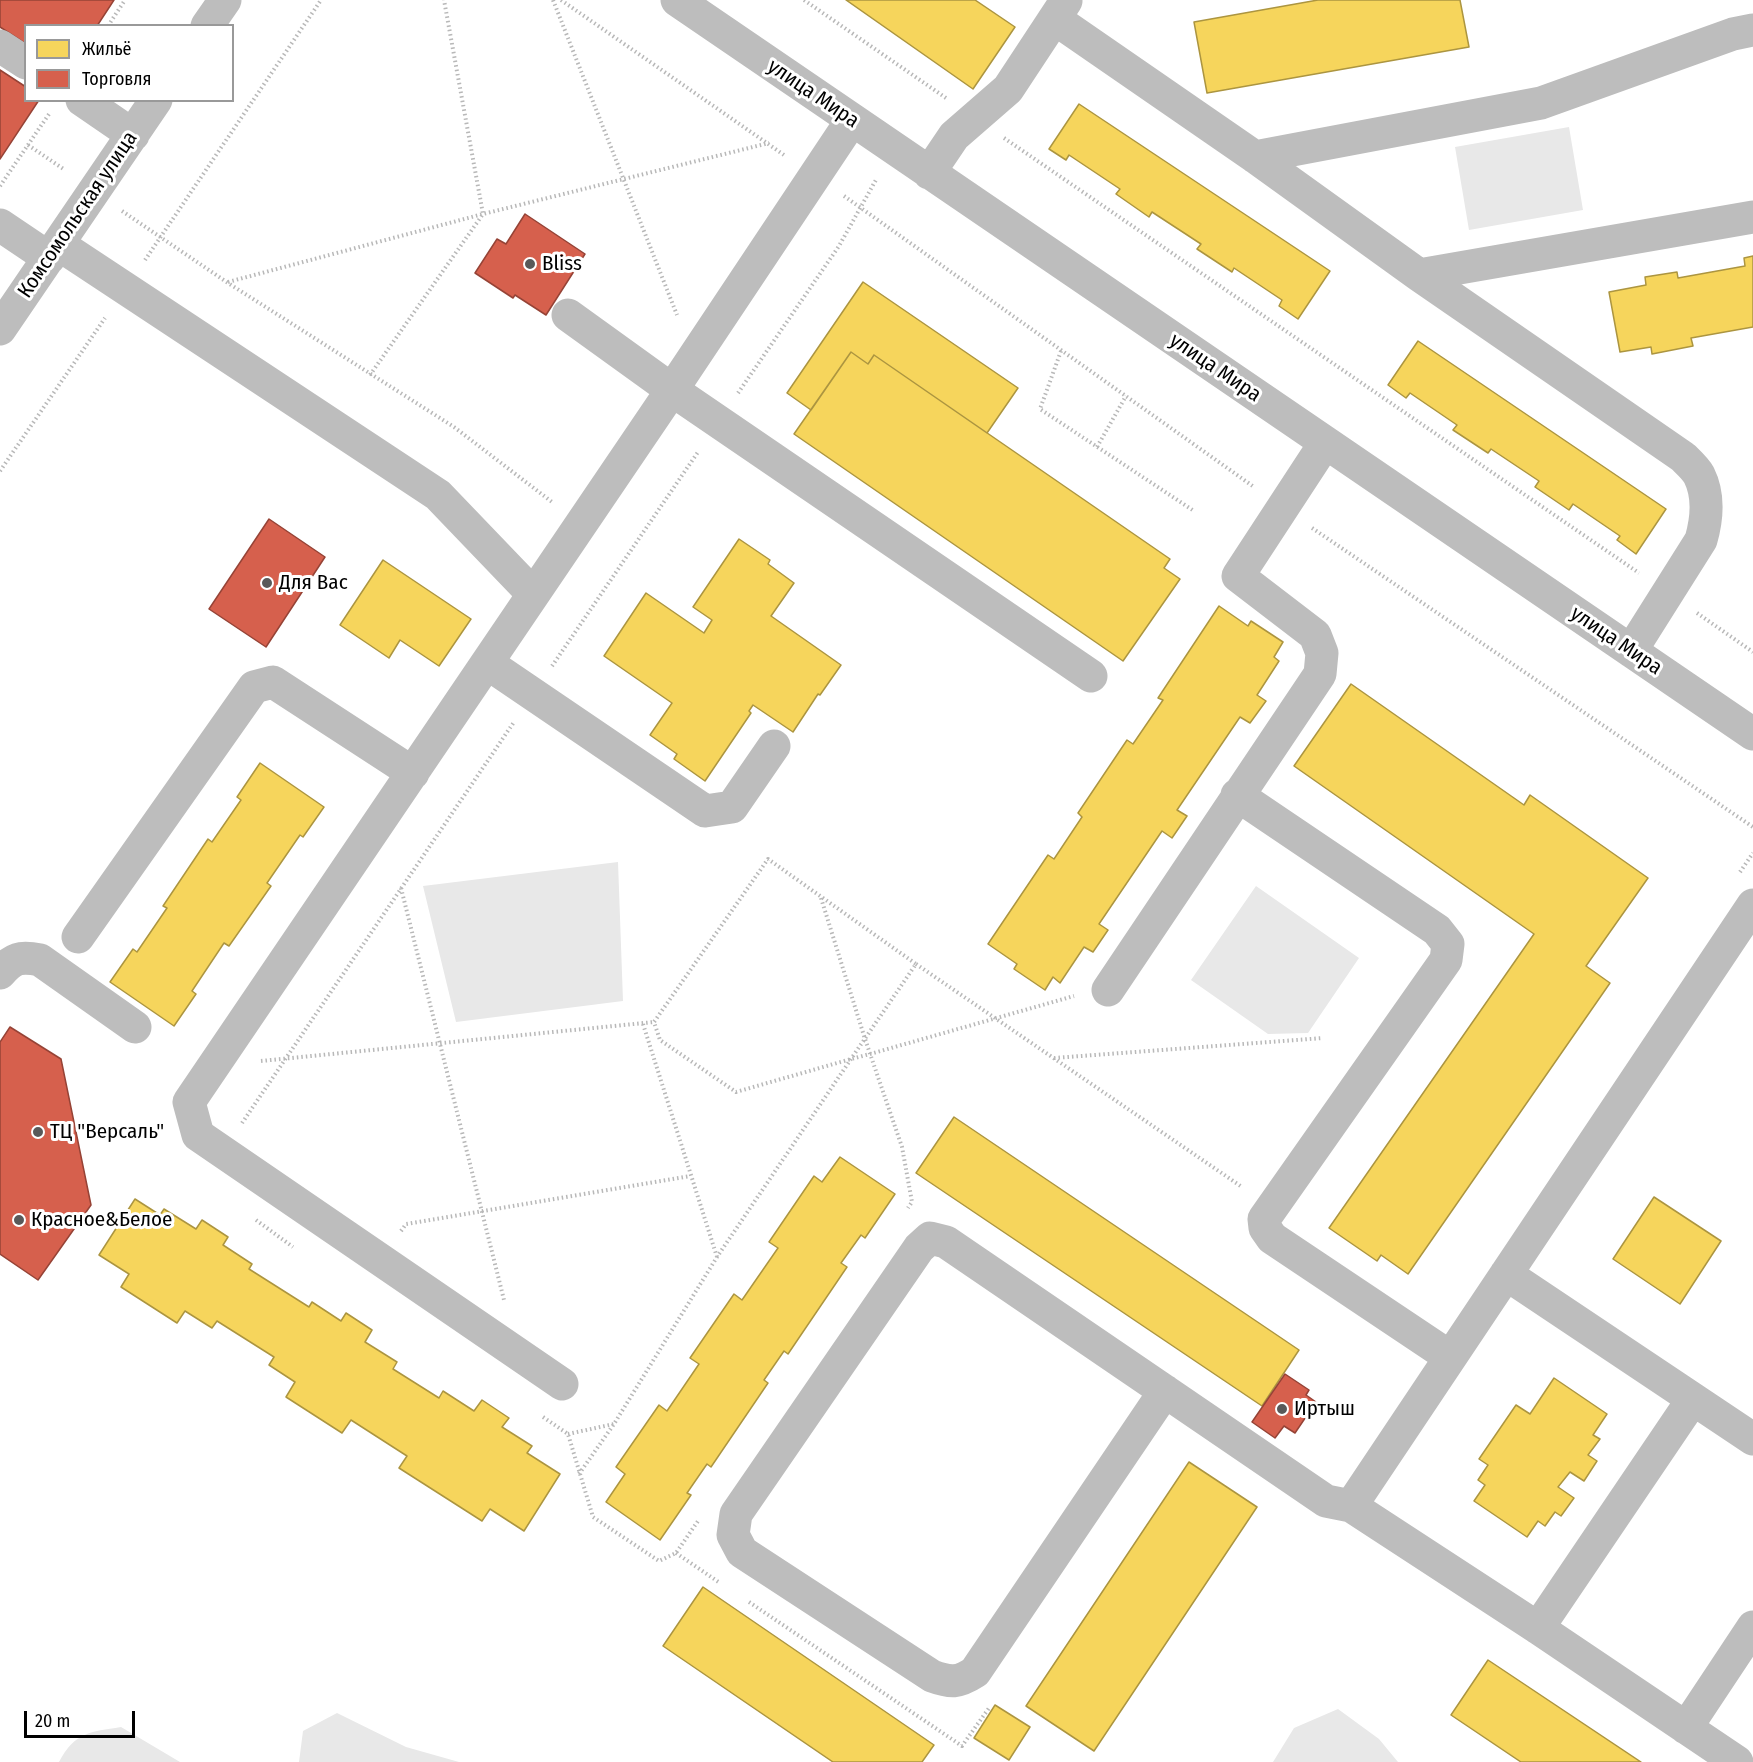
<!DOCTYPE html>
<meta charset="utf-8">
<style>
body{margin:0}
#map{position:relative;width:1753px;height:1762px;overflow:hidden;background:#fff;font-family:"Fira Sans Condensed",sans-serif}
canvas{display:block}
.legend{position:absolute;left:24px;top:24px;width:210px;height:78px;box-sizing:border-box;background:#fff;border:2px solid #999;margin:0;padding:8px 10px;list-style:none;font-size:18px;color:#000}
.legend li{display:flex;align-items:center;gap:12px;height:30px}
.legend b{width:30px;border:2px solid #999}
.scale{position:absolute;left:24px;top:1711px;width:111px;height:27px;box-sizing:border-box;border:3px solid #000;border-top:0;padding-left:8px;font-size:18px;line-height:21px;white-space:nowrap;color:#000;-webkit-text-stroke:4px #fff;paint-order:stroke}
</style>
<div id="map">
<canvas width="1753" height="1762"></canvas>
<ul class="legend">
<li><b style="height:16px;background:#f6d55c"></b>Жильё</li>
<li><b style="height:16px;background:#d6604d"></b>Торговля</li>
</ul>
<div class="scale">20 m</div>
</div>
<script>
const ctx = document.querySelector('canvas').getContext('2d');
ctx.lineJoin = 'round';
function fillPath(path, color) {
  ctx.fillStyle = color;
  ctx.fill(path, 'evenodd');
}
function strokePath(path, color, width, dash) {
  ctx.strokeStyle = color;
  ctx.lineWidth = width;
  ctx.lineCap = dash ? 'butt' : 'round';
  ctx.setLineDash(dash || []);
  ctx.stroke(path);
}
function drawText(font, color, halo, rows, align = 'center') {
  ctx.font = font + ' "Fira Sans Condensed",sans-serif';
  ctx.lineWidth = 6;
  ctx.setLineDash([]);
  ctx.textBaseline = 'middle';
  ctx.strokeStyle = halo;
  ctx.fillStyle = color;
  for (const [text, x, y, turn = 0] of rows) {
    ctx.save();
    ctx.translate(x, y);
    ctx.rotate((+turn || 0) * Math.PI / 180);
    ctx.textAlign = isNaN(turn) ? turn : align;
    if (halo) ctx.strokeText(text, 0, 0);
    ctx.fillText(text, 0, 0);
    ctx.restore();
  }
}
fillPath(new Path2D(`
 M1569 127 1583 210 1469 230 1455 147Z
 M618 862 623 1001 456 1022 423 886Z
 M1256 886 1359 958 1308 1033 1268 1034 1191 980Z
 M1338 1709 1379 1739 1398 1762H1273L1294 1728Z
 M337 1713 406 1747 459 1762H299L303 1731Z
 M121 1727 180 1762H59C75 1732 90 1732 121 1727Z`), '#e8e8e8');
const homes = new Path2D(`
 M846 0H975L1015 27 973 89Z
 M1318 0H1460L1469 47 1207 93 1194 22Z
 M1079 104 1330 271 1298 319 1279 306 1282 300 1234 268 1232 272 1197 249 1201 244 1152 212 1149 217 1116 194 1120 189 1069 155 1066 160 1049 149Z
 M1753 256V327L1691 338 1693 346 1652 354 1651 347 1620 352 1609 292 1646 285 1645 277 1677 272 1678 278 1745 266 1744 258Z
 M863 282 1018 388 987 433 874 355 868 364 851 352 811 410 787 393Z
 M1418 341 1666 509 1636 554 1617 540 1620 536 1573 504 1569 510 1535 487 1539 481 1491 449 1488 453 1453 430 1457 425 1410 393 1406 398 1388 385Z
 M851 352 868 364 874 355 1170 559 1164 568 1180 579 1123 661 794 434Z
 M739 539 770 560 768 564 794 583 771 616 841 665 820 695 818 694 793 732 753 705 749 711 751 713 705 781 674 759 677 754 650 735 672 703 604 656 646 593 704 633 712 620 693 607Z
 M383 560 471 619 439 666 400 640 389 658 340 625Z
 M1219 606 1248 626 1251 621 1283 642 1274 657 1279 661 1257 695 1266 701 1250 723 1240 717 1177 810 1187 816 1172 838 1162 831 1099 924 1108 930 1093 952 1084 947 1060 983 1053 977 1045 990 1014 969 1017 964 988 944 1048 855 1054 859 1082 817 1078 813 1127 740 1133 744 1163 700 1158 698Z
 M1351 684 1524 805 1530 795 1648 878 1586 966 1610 983 1408 1274 1381 1255 1377 1261 1329 1228 1534 934 1294 766Z
 M260 763 324 807 303 837 300 835 267 883 271 886 229 946 224 943 192 991 196 994 174 1026 110 982 133 949 137 952 167 908 163 906 208 839 212 842 241 800 237 797Z
 M954 1117 1299 1350 1262 1406 916 1173Z
 M840 1157 895 1194 865 1238 861 1235 841 1263 847 1267 788 1354 784 1351 764 1380 768 1383 711 1467 707 1464 687 1493 691 1495 660 1540 606 1502 625 1474 616 1467 659 1405 667 1411 699 1364 690 1358 734 1294 742 1300 778 1248 769 1242 814 1176 822 1182Z
 M1654 1197 1721 1241 1680 1304 1613 1259Z
 M135 1199 160 1215 164 1209 196 1229 202 1220 228 1237 223 1245 252 1264 249 1269 309 1307 312 1302 341 1321 346 1313 372 1330 365 1342 397 1362 393 1369 439 1398 443 1391 474 1411 482 1400 509 1418 502 1427 532 1446 527 1453 560 1474 524 1531 490 1509 482 1521 399 1468 407 1456 351 1420 342 1433 286 1397 295 1382 269 1365 274 1357 217 1321 212 1328 185 1311 177 1323 121 1287 129 1274 99 1255Z
 M1554 1378 1607 1414 1593 1435 1600 1439 1588 1455 1597 1461 1584 1481 1570 1472 1558 1487 1574 1498 1561 1516 1555 1512 1545 1526 1538 1521 1527 1537 1474 1501 1485 1485 1478 1480 1488 1465 1479 1459 1516 1405 1530 1414Z
 M1189 1462 1257 1507 1094 1751 1026 1706Z
 M703 1587 934 1745 922 1762H833L663 1646Z
 M1488 1660 1641 1762H1521L1451 1715Z
 M995 1705 1030 1727 1009 1760 974 1738Z`);
fillPath(homes, '#f6d55c');
strokePath(homes, '#ac9540', 1.5);
const shops = new Path2D(`
 M0 0H114L97 26H26V44L0 27Z
 M0 70 26 87V100H39L0 159Z
 M525 214 585 254 546 315 515 295 513 298 475 273 497 239 506 244Z
 M269 519 325 557 266 647 209 609Z
 M10 1027 61 1059 91 1205 38 1280 0 1254V1042Z
 M1285 1374 1309 1390 1306 1395 1316 1402 1295 1433 1284 1426 1275 1438 1252 1422Z`);
fillPath(shops, '#d6604d');
strokePath(shops, '#964336', 1.5);
strokePath(new Path2D(`
 M553 0 677 315
 M561 0 784 155
 M804 0 946 98
 M108 26 125 0
 M1004 138 1639 573
 M28 145 65 170
 M0 186 49 114
 M844 196 1254 487
 M122 211 228 283 454 427 552 502
 M145 260 321 0
 M228 282 483 214 769 143
 M1061 351 1040 409 1194 511
 M370 375 483 214 444 0
 M738 393 839 246 877 178
 M1097 447 1126 396
 M0 471 105 318
 M1312 528 1753 827
 M1697 613 1753 652
 M552 666 698 452
 M1740 872 1753 853
 M401 888 504 1300
 M821 898 865 1039 902 1147 912 1202 908 1208
 M916 964 1242 1187
 M643 1024 717 1257
 M1054 1058 1323 1038
 M261 1061 654 1022
 M242 1123 514 722
 M256 1220 293 1247
 M401 1231 406 1224 690 1176
 M543 1417 568 1434 593 1517 659 1561 676 1553 698 1521
 M568 1434 614 1424
 M579 1474 614 1424 717 1257 851 1059 916 964 768 859 654 1022 660 1040 736 1092 851 1059 870 1054 1074 996
 M676 1553 720 1583
 M749 1602 962 1746 989 1708`), '#b8b8b8', 4, [1.5, 3]);
strokePath(new Path2D(`
 M677 0 1753 734
 M1055 19 1255 157 1419 275 1683 457C1688 462 1695 468 1699 475 1709 495 1707 519 1701 540L1631 651
 M207 26 225 0
 M0 46 26 63
 M82 100 133 135
 M1255 157 1541 103 1733 34 1753 30
 M929 173 954 136 1008 89 1066 1
 M0 225 49 258
 M58 244 438 495 533 594
 M1419 275 1753 217
 M568 315 672 390 1091 676
 M0 329 156 100
 M487 663 705 811 732 807 774 746
 M1237 795 1437 930 1448 944 1446 960 1264 1219 1265 1228 1272 1238 1450 1357
 M78 937 254 687 273 682 413 773
 M0 973C13 958 20 956 40 960L135 1027
 M1108 990 1320 674 1322 653 1315 635 1238 576 1325 443
 M1506 1274 1753 1439
 M562 1384 198 1135 189 1102 672 390 852 120
 M1165 1391 975 1672C958 1683 951 1683 932 1676L742 1552 733 1535 736 1514 919 1248 930 1238 946 1242 1326 1501 1351 1506 1753 905
 M1351 1506 1538 1628 1737 1762
 M1538 1628 1693 1399
 M1686 1728 1753 1627`), '#bdbdbd', 33);
for (const [x, y, r, color] of [
 [530,264,6,"#595959"],
 [267,583,6,"#595959"],
 [38,1132,6,"#595959"],
 [19,1220,6,"#595959"],
 [1282,1409,6,"#595959"]
]) {
  const dot = new Path2D();
  dot.arc(x, y, r, 0, 2 * Math.PI);
  ctx.fillStyle = color;
  ctx.fill(dot);
  strokePath(dot, '#fff', 2);
}
drawText('21px', '#000', '#fff', [
 ["улица Мира",813,94,34],
 ["Комсомольская улица",78,215,-56],
 ["улица Мира",1215,368,34],
 ["улица Мира",1616,641,34]
]);
drawText('21px', '#000', '#fff', [
 ["Bliss",542,264],
 ["Для Вас",279,583],
 ["ТЦ \"Версаль\"",50,1132],
 ["Красное&Белое",31,1220],
 ["Иртыш",1294,1409]
], 'left');
</script>
